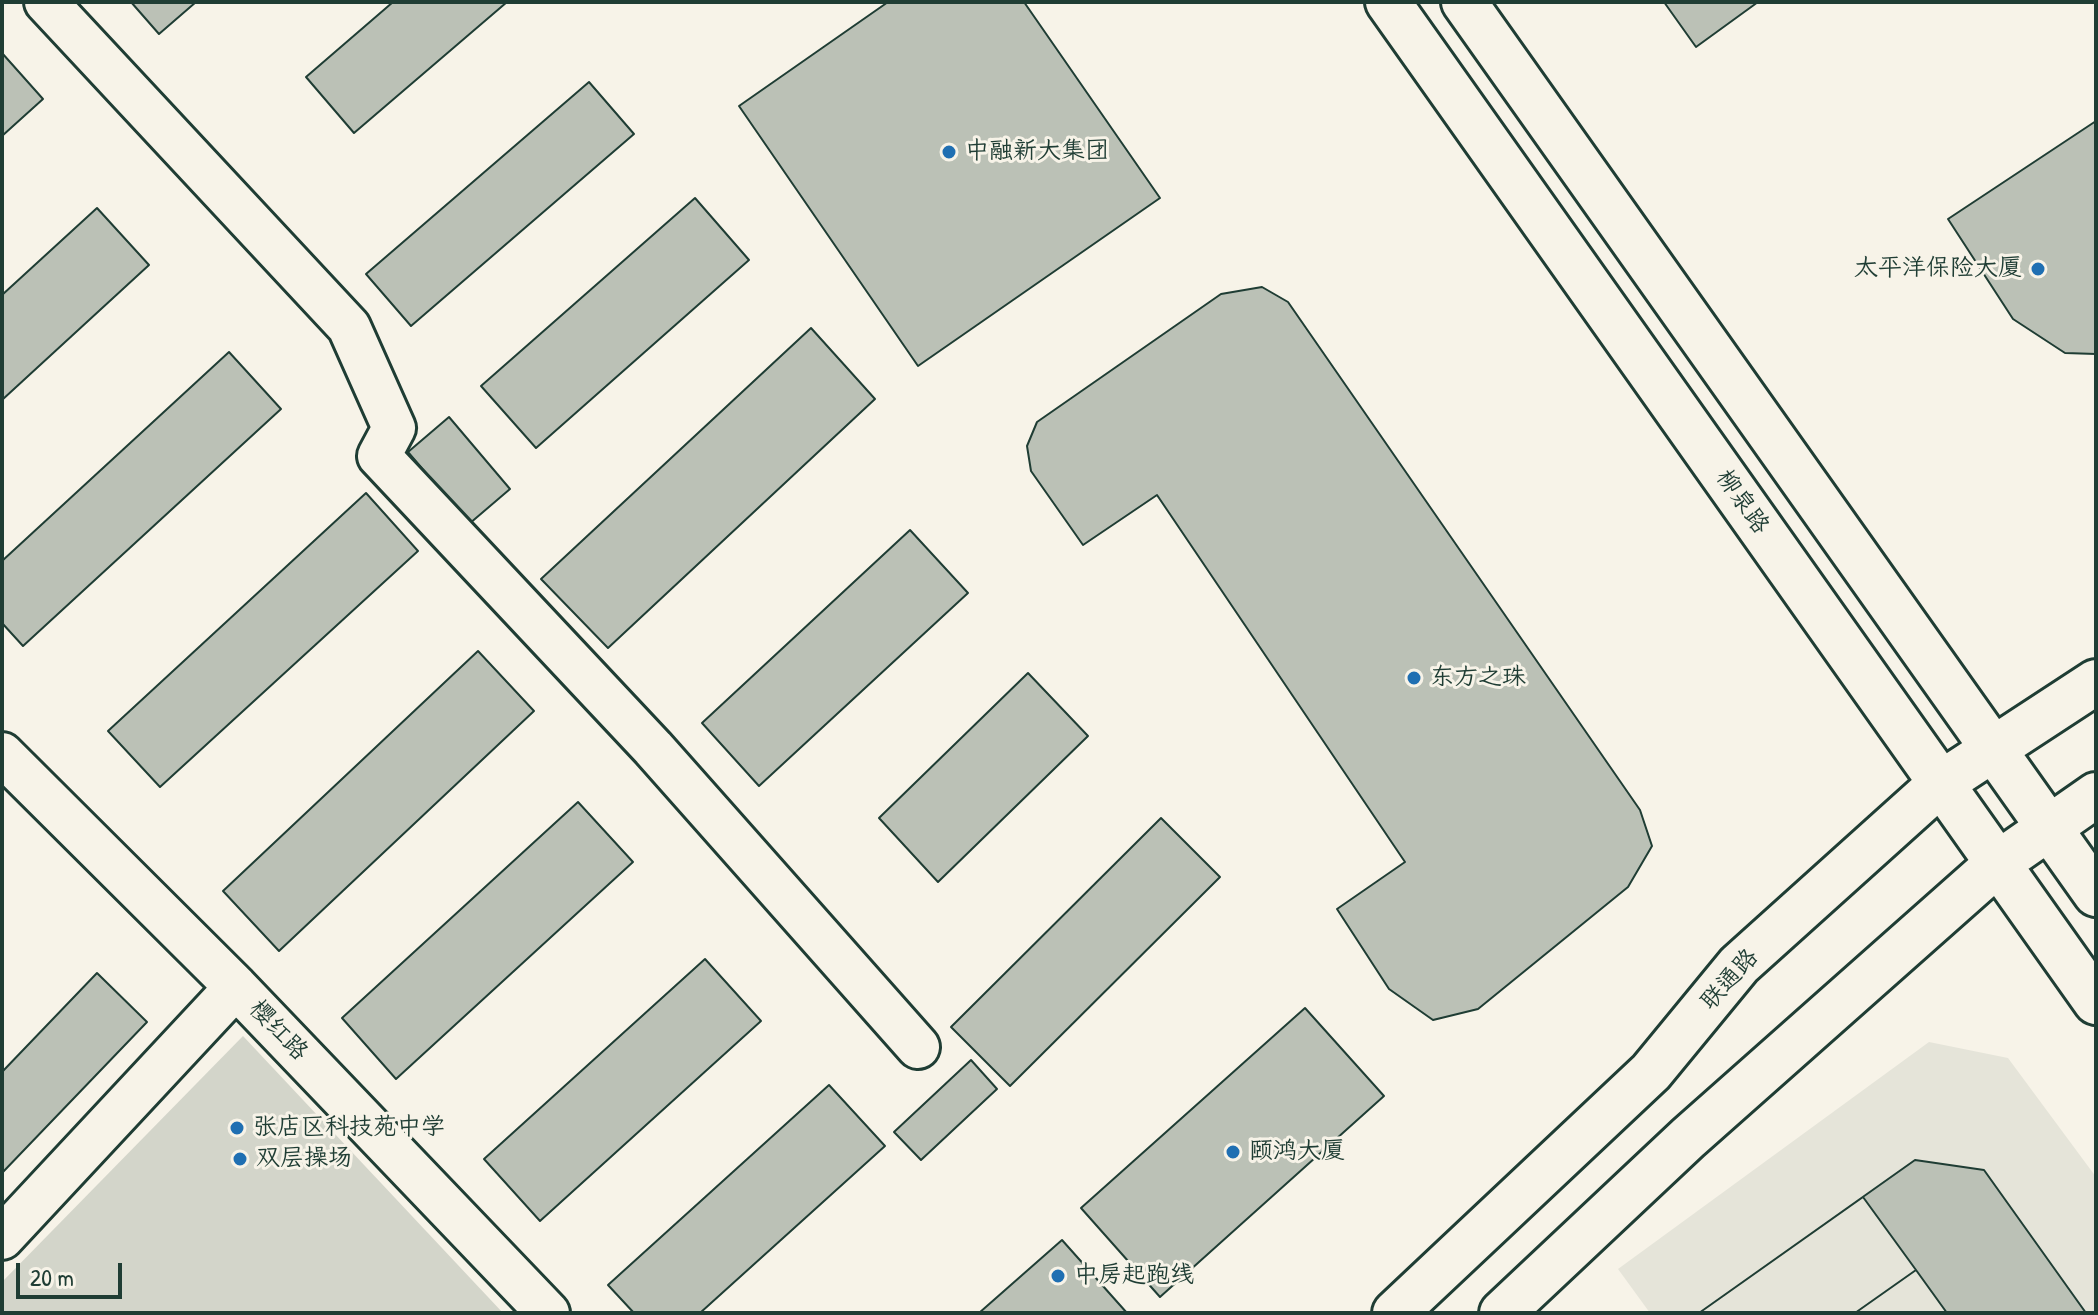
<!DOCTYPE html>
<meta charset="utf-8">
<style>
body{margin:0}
#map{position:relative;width:2098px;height:1315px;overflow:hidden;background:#f7f3e8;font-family:"Patrick Hand",sans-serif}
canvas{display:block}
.frame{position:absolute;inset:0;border:4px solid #1f3d34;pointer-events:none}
.scale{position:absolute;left:16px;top:1263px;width:106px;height:36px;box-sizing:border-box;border:4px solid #1f3d34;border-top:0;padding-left:10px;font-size:24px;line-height:28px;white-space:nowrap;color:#1f3d34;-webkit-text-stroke:6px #f7f3e8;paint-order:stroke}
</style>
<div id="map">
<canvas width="2098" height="1315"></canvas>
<div class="frame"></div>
<div class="scale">20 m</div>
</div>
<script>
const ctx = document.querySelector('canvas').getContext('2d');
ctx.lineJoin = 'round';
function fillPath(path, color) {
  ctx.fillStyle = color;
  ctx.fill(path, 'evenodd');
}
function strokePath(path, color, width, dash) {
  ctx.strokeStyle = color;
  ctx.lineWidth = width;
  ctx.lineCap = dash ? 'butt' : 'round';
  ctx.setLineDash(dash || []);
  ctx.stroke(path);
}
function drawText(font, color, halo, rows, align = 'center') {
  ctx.font = font + ' "Patrick Hand","LXGW WenKai TC",sans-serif';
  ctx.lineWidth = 6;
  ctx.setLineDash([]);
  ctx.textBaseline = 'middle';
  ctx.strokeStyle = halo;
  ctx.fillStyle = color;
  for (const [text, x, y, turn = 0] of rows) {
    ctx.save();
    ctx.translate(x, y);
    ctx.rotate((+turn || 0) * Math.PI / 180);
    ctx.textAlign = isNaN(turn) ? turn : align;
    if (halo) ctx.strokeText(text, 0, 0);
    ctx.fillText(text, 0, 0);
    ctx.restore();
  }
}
fillPath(new Path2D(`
 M1929 1042 2008 1058 2096 1177V1313H1650L1618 1269Z`), '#e5e4d9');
fillPath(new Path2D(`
 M243 1036 503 1313H2V1282Z`), '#d3d5ca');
const building = new Path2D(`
 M131 2H196L159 34Z
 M393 2H507L354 133 306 77Z
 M888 2H1024L1160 198 918 366 739 106Z
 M1664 2H1758L1696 47Z
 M2 53 43 99 2 136Z
 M589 82 634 134 411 326 366 274Z
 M2096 121V354L2065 353 2013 319 1948 219Z
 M695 198 749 260 536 448 481 386Z
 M97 208 149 265 2 400V295Z
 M1262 287 1288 302 1640 810 1652 846 1628 887 1478 1009 1433 1020 1389 989 1337 909 1405 862 1157 495 1083 545 1031 471 1027 446 1037 422 1221 294Z
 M811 328 875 399 608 648 541 579Z
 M229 352 281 409 23 646 2 623V561Z
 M449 417 510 489 469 524 408 452Z
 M366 493 418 551 160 787 108 731Z
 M910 530 968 593 759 786 702 723Z
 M478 651 534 711 279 951 223 891Z
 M1028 673 1088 736 938 882 879 818Z
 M578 802 633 862 396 1079 342 1018Z
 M1161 818 1220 877 1010 1086 951 1027Z
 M705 959 761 1021 540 1221 484 1159Z
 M97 973 147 1022 2 1173V1072Z
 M1305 1008 1384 1096 1160 1297 1081 1208Z
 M971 1060 997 1089 921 1160 894 1132Z
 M829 1085 885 1146 700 1313H634L608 1285Z
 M1915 1160 1984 1170 2086 1313H1947L1916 1270 1855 1313H1699Z
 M1863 1197 1916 1270 1855 1313H1699Z
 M1062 1240 1127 1313H979Z`);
fillPath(building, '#bbc1b6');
strokePath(building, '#1f3d34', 2);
const minor = new Path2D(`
 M46 2 349 327 394 428 379 456 653 748 918 1047
 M2 754 236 987 548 1313
 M2 1238 236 987`);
const major = new Path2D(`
 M1388 2 2096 1002
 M1464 2 2096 894
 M1395 1313 1651 1072 1739 965 1940 784 2096 682
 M1502 1313 1688 1138 1997 864 2096 795`);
strokePath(minor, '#1f3d34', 48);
strokePath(major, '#1f3d34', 50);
strokePath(minor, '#f7f3e8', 42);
strokePath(major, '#f7f3e8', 44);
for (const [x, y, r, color] of [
 [949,152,8,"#1f6fb2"],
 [2038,269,8,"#1f6fb2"],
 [1414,678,8,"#1f6fb2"],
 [237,1128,8,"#1f6fb2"],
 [1233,1152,8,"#1f6fb2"],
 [240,1159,8,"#1f6fb2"],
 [1058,1276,8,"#1f6fb2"]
]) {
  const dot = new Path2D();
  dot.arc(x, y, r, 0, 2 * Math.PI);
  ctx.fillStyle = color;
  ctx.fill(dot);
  strokePath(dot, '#f7f3e8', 3);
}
drawText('24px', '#1f3d34', '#f7f3e8', [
 ["中融新大集团",965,152],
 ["太平洋保险大厦",2022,269,"right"],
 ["东方之珠",1430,678],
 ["张店区科技苑中学",253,1128],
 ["颐鸿大厦",1249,1152],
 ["双层操场",256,1159],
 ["中房起跑线",1074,1276]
], 'left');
drawText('24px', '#1f3d34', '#f7f3e8', [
 ["柳泉路",1742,502,55],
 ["联通路",1730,980,-48],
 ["樱红路",278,1031,46]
]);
</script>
